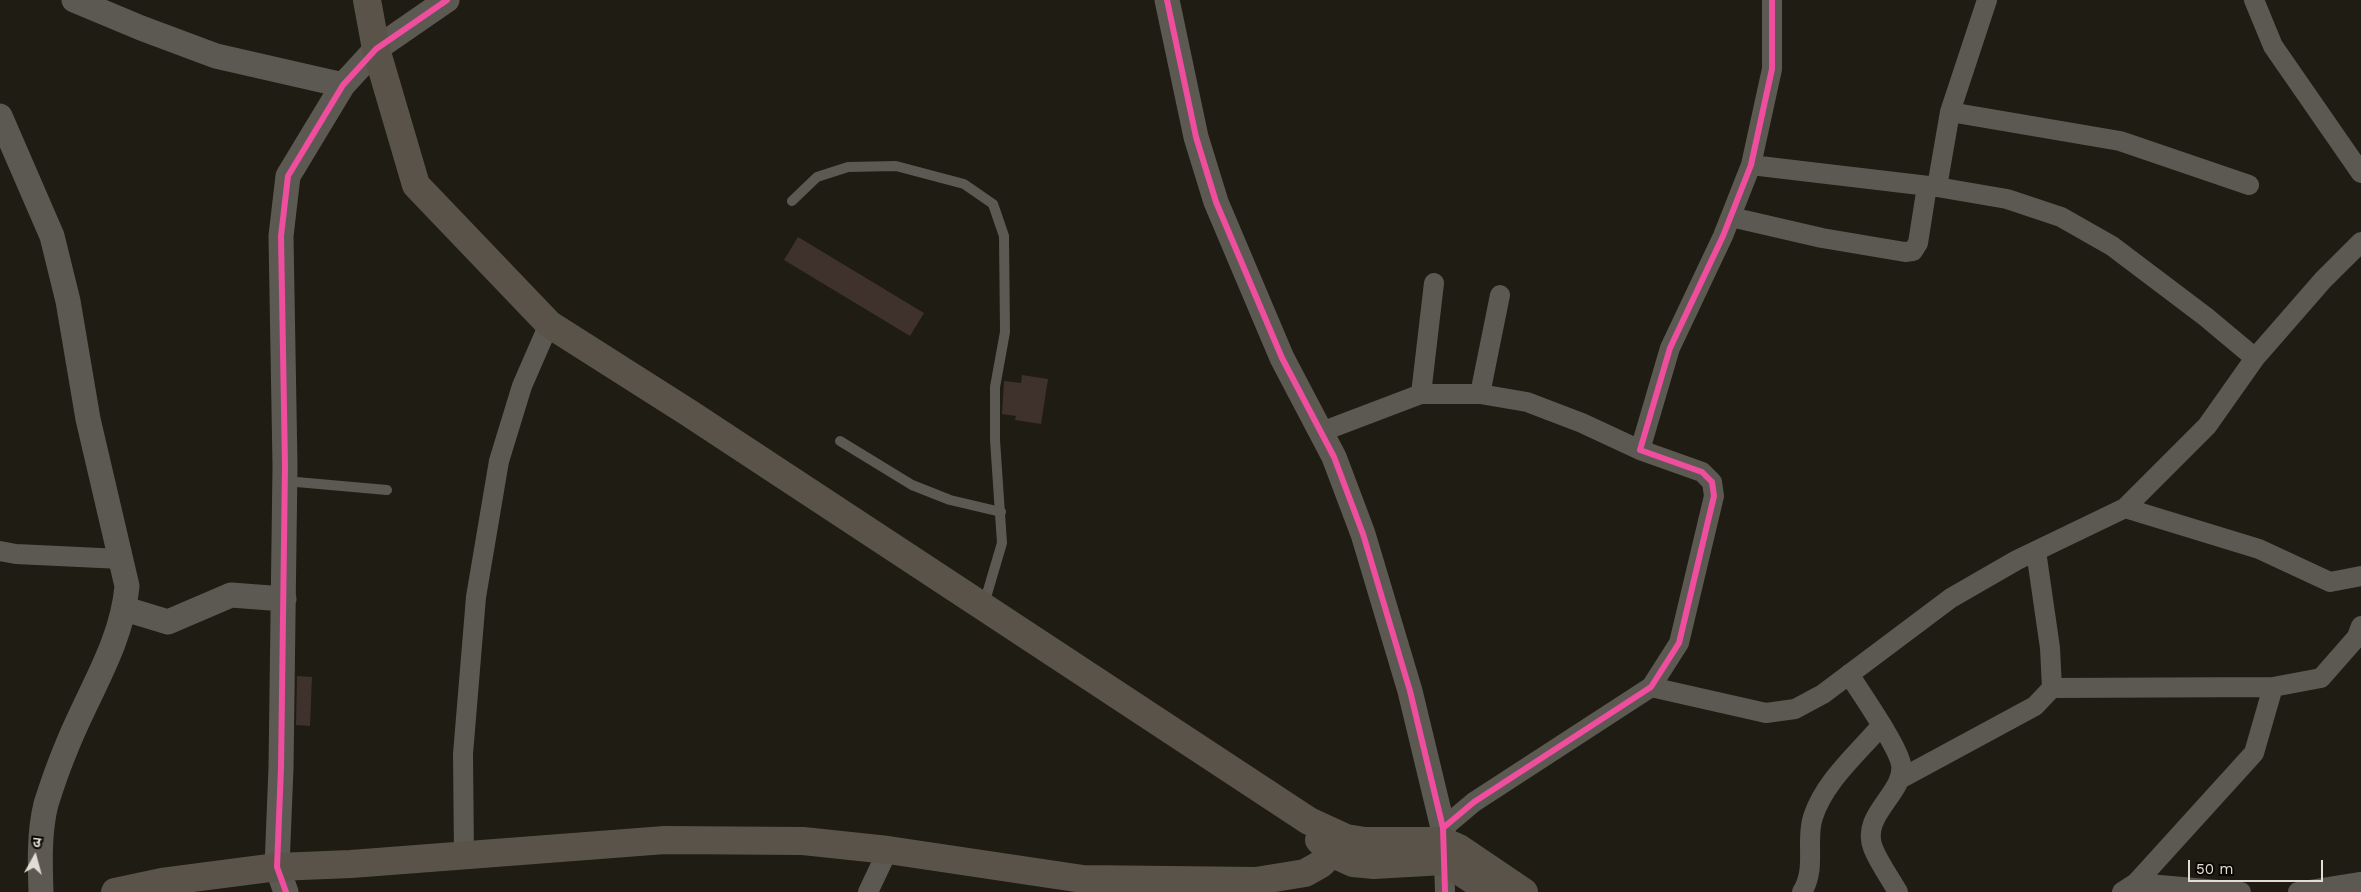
<!DOCTYPE html>
<meta charset="utf-8">
<style>
body{margin:0}
#map{position:relative;width:2361px;height:892px;overflow:hidden;background:#1f1c13;font-family:"Work Sans","Noto Sans Devanagari",sans-serif}
canvas{display:block}
.north{position:absolute;left:10px;top:832px;width:50px;height:50px;-webkit-text-stroke:4px #0b0803;paint-order:stroke;rotate:7deg;font-size:14px;font-weight:700;line-height:20px;text-align:center;color:#e2ddd3}
.north::after{content:'';display:block;margin:auto;width:18px;height:22px;background:#e2ddd3;clip-path:polygon(50% 0,100% 100%,50% 72%,0 100%)}
.scale{position:absolute;left:2188px;top:860px;width:135px;height:22px;box-sizing:border-box;border:2px solid #e2ddd3;border-top:0;padding-left:6px;font-size:15px;line-height:18px;white-space:nowrap;color:#e2ddd3;-webkit-text-stroke:4px #0b0803;paint-order:stroke}
</style>
<div id="map">
<canvas width="2361" height="892"></canvas>
<div class="north">उ</div>
<div class="scale">50 m</div>
</div>
<script>
const ctx = document.querySelector('canvas').getContext('2d');
ctx.lineJoin = 'round';
function fillPath(path, color) {
  ctx.fillStyle = color;
  ctx.fill(path, 'evenodd');
}
function strokePath(path, color, width, dash) {
  ctx.strokeStyle = color;
  ctx.lineWidth = width;
  ctx.lineCap = dash ? 'butt' : 'round';
  ctx.setLineDash(dash || []);
  ctx.stroke(path);
}
fillPath(new Path2D(`
 M798 237 924 313 910 336 784 260Z
 M1022 375 1048 379 1041 424 1015 420 1016 416 1002 414 1004 381 1021 383Z
 M297 676 312 677 310 726 296 725Z`), '#3f322d');
strokePath(new Path2D(`
 M792 201 817 177 848 167 896 166 964 184 993 204 1004 236 1005 332 995 387V440L1002 543 984 604
 M840 441 912 485 950 500 1001 512
 M285 481 387 490`), '#5c5953', 10);
strokePath(new Path2D(`
 M2254 0 2273 46 2361 173
 M1950 112 2120 141 2249 185
 M1751 165 1937 187 2007 199 2061 217 2112 246 2206 317 2255 358
 M1937 187 1950 112 1987 0
 M1731 217 1822 238 1905 252 1913 251 1918 243 1927 186
 M1421 394 1434 283
 M1480 394 1500 295
 M1321 432 1421 394H1480L1527 402 1582 423 1640 450
 M2125 508 2259 549 2330 582 2361 576
 M0 551 16 554 121 559
 M1849 674C1861 694 1897 744 1901 764 1906 793 1860 814 1873 848 1879 863 1890 878 1898 892
 M1651 687 1766 713 1795 709 1823 694 1951 598 2017 560 2125 508 2207 426 2255 358 2323 280 2361 242
 M2273 687 2321 678 2357 637 2361 626
 M2052 688 2273 687 2254 753 2136 883 2122 892
 M1900 779 2035 706 2052 688 2050 648 2036 551
 M1443 828 1474 802 1651 687 1679 643 1714 496 1712 482 1702 472 1640 450 1670 348 1723 236 1751 165 1772 69V0
 M464 856 463 754 476 597 499 461 522 386 549 324
 M1444 861 1445 892
 M2136 883 2241 892
 M868 892 888 850
 M1802 892C1817 868 1805 841 1813 817 1824 782 1857 754 1881 726
 M2298 892 2361 882`), '#5c5953', 20);
strokePath(new Path2D(`
 M74 0 141 28 216 56 343 85
 M1167 0 1196 137 1216 202 1282 358 1334 457 1363 534 1410 691 1443 828 1444 861
 M0 116 52 236 68 301 88 419 127 586C122 644 88 693 67 746 59 765 52 785 46 804 39 832 40 863 41 892
 M125 609 168 622 231 595 284 599
 M286 892 277 867 281 768 285 466 281 236 288 176 343 85 376 49 447 0`), '#5c5953', 25);
strokePath(new Path2D(`
 M367 0 376 49 416 185 549 324 689 413 1309 821 1346 838 1365 841H1443L1459 848 1524 892
 M1319 840 1331 853 1353 863 1374 865 1444 861 1491 892
 M115 892 162 882 277 867 351 864 665 840 803 841 888 850 1083 879 1256 881 1305 873 1321 864 1346 838`), '#5a5349', 28);
strokePath(new Path2D(`
 M1167 0 1196 137 1216 202 1282 358 1334 457 1363 534 1410 691 1443 828 1445 892
 M1443 828 1474 802 1651 687 1679 643 1714 496 1712 482 1702 472 1640 450 1670 348 1723 236 1751 165 1772 69V0
 M286 892 277 867 281 768 285 466 281 236 288 176 343 85 376 49 447 0`), '#ef4d9e', 6);
</script>
